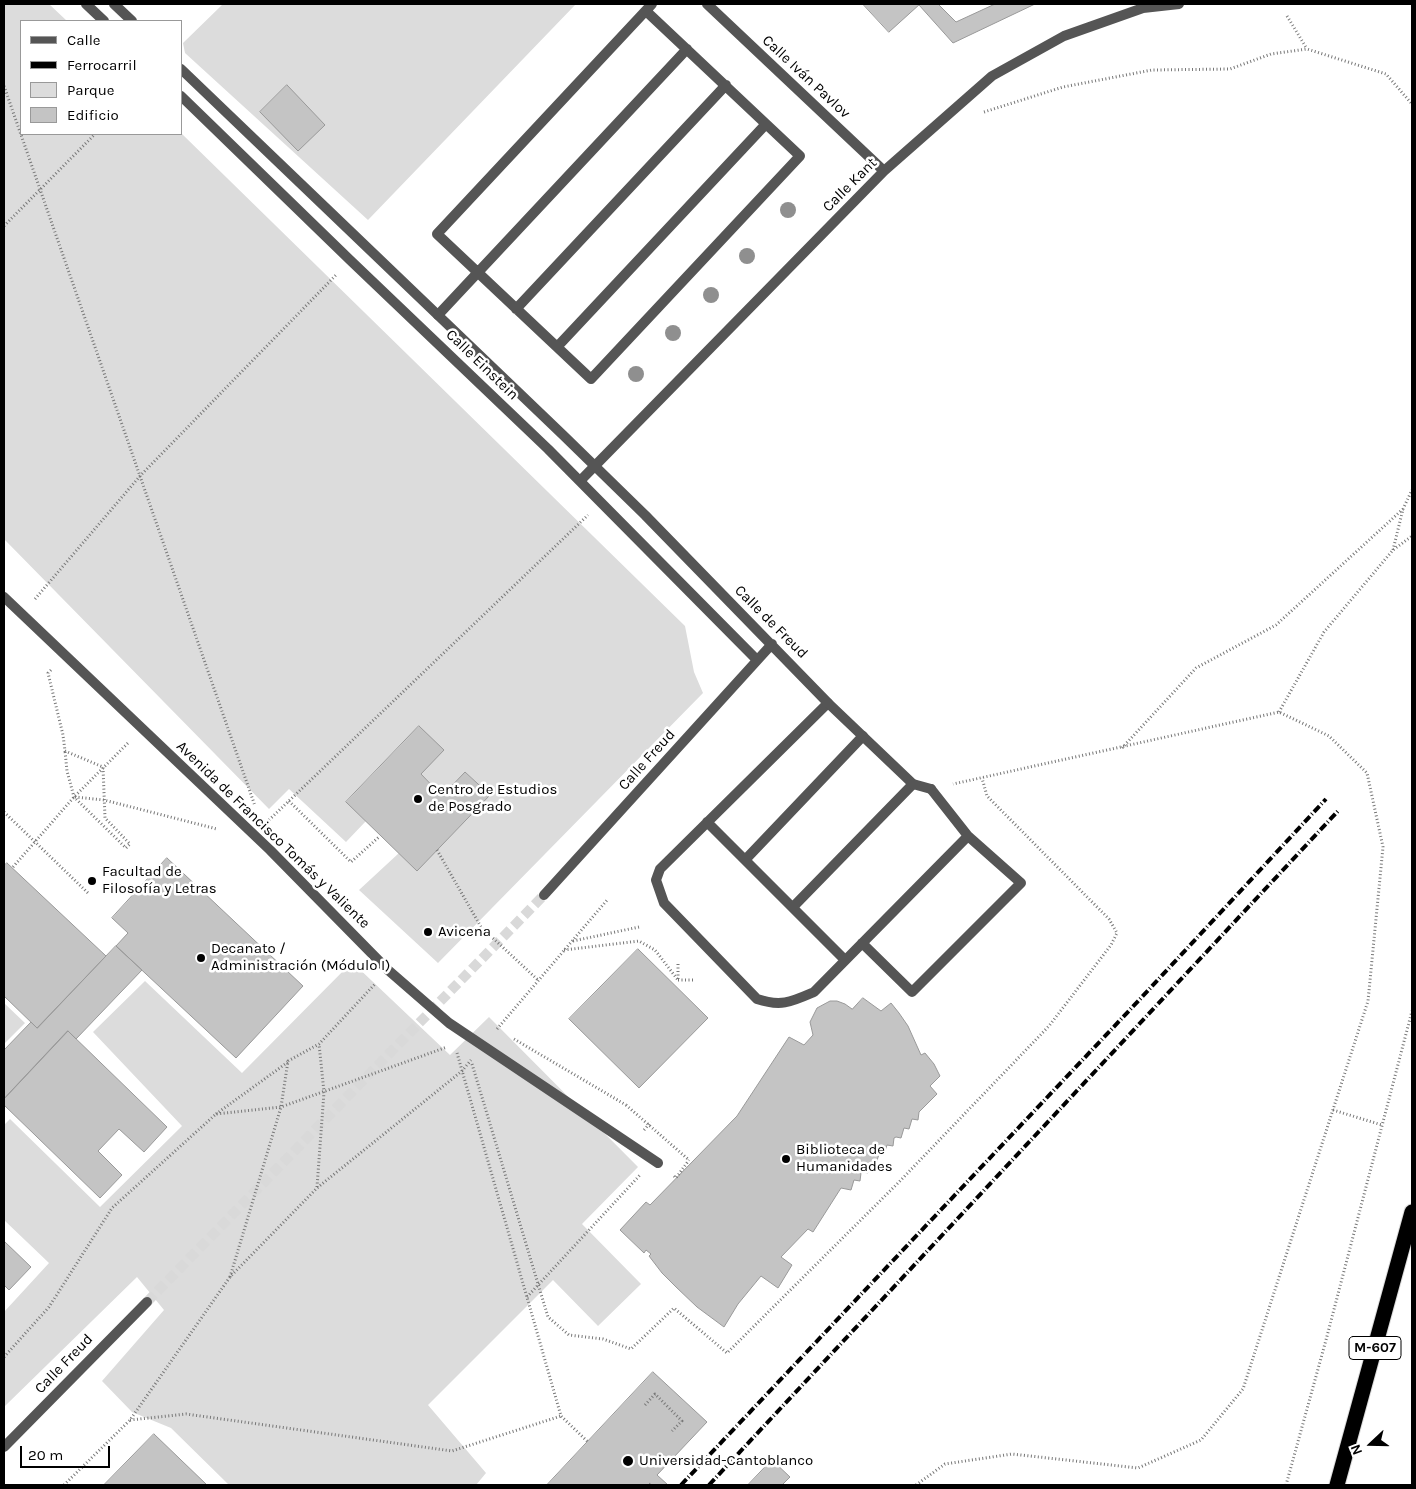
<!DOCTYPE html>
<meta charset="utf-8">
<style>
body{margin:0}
#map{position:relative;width:1416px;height:1489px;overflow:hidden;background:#fff;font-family:Karla,sans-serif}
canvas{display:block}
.frame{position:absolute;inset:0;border:5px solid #000;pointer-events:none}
.legend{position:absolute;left:20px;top:20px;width:162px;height:115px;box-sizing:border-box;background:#fff;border:1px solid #999;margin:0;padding:6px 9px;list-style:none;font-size:15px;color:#000}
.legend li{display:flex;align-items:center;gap:10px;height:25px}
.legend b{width:25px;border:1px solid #999}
.north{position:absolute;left:1346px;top:1419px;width:50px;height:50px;-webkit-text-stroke:4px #fff;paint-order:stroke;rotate:249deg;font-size:14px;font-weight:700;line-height:20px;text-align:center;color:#000}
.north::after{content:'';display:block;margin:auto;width:18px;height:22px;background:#000;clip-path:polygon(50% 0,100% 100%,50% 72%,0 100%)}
.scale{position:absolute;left:20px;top:1446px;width:90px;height:22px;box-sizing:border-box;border:2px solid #000;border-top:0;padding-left:6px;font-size:15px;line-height:18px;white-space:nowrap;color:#000;-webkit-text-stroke:4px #fff;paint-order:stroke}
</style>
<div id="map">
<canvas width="1416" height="1489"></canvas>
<div class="frame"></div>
<ul class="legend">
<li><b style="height:6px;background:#555"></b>Calle</li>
<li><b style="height:6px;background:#000"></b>Ferrocarril</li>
<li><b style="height:14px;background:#dcdcdc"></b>Parque</li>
<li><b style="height:14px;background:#c4c4c4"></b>Edificio</li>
</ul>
<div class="north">N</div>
<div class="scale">20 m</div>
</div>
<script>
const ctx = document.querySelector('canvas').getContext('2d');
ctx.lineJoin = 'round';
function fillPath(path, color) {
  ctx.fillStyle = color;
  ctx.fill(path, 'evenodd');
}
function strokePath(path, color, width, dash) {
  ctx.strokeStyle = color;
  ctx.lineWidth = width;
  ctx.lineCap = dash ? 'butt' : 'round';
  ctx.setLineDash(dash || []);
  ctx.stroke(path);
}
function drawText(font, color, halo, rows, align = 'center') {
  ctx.font = font + ' Karla,sans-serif';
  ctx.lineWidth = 5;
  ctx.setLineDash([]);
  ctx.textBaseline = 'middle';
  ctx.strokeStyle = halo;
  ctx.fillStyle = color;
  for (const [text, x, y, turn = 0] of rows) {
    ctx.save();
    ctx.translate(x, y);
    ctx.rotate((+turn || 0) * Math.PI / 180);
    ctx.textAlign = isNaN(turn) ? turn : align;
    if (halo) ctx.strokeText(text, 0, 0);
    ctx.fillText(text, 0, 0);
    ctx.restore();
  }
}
fillPath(new Path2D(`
 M4 4H49L67 21H21V134L181 133 685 626 694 672 703 693 438 963 359 890 399 853 417 870 490 795 465 772 442 796 421 774 419 726 346 801 366 821 346 842 289 789 269 809 4 539Z
 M223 4H576L368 220 185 53 183 43Z
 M352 962 450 1055 489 1017 638 1167 582 1224 641 1284 598 1326 553 1280 428 1405 486 1473 476 1485H229L171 1428 132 1412 102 1381 164 1310 137 1277 4 1407V1312L49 1263 4 1220V1125L10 1119 100 1207 182 1126 93 1032 145 981 242 1073Z
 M4 1003 25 1023 4 1044Z`), '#dcdcdc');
const building = new Path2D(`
 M863 4H920L889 32Z
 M920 4H938L956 22 995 4H1035L953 43 919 5Z
 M287 85 325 125 298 151 260 112Z
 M419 726 444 750 421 774 442 796 465 772 490 795 417 871 346 802Z
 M167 858 303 986 236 1058 116 946 128 933 112 918Z
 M7 863 106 956 37 1028 4 996V866Z
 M116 946 142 970 76 1039 68 1031 4 1099V1050L31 1022 37 1028Z
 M638 949 708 1018 639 1088 569 1019Z
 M863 998 881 1011 891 1003 899 1013 908 1026 921 1055 925 1053 934 1064 940 1076 930 1086 937 1094 919 1112 918 1120 912 1119 909 1129 904 1128 901 1138 896 1137 894 1138 893 1146 887 1145 884 1155 879 1154 876 1164 871 1163 869 1164 868 1173 862 1172 861 1173 860 1181 854 1180 851 1190 841 1188 813 1232 808 1229 781 1257 792 1265 778 1288 761 1276 738 1304 724 1327 697 1307 676 1287 662 1273 649 1256 651 1254 646 1250 644 1253 620 1230 646 1202 650 1205 737 1116 789 1037 804 1045 813 1035 810 1022 817 1008 830 1001H837L845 1004 852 1009Z
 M68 1031 167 1127 144 1152 119 1129 98 1151 122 1175 100 1198 4 1105V1099Z
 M4 1241 31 1267 9 1290 4 1285Z
 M653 1372 707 1422 657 1475 668 1485H547Z
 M154 1434 207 1485H104Z
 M772 1460 790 1477 782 1485H748Z`);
fillPath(building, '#c4c4c4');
strokePath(building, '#999', 1);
strokePath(new Path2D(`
 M147 1302 544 895`), '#d9d9d9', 10, [10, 5]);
const highway = new Path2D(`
 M1337 1485 1412 1212`);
strokePath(highway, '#dbdbdb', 17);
strokePath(new Path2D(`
 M1287 16 1307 49
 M4 86 255 806
 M984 112 1063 87 1152 70 1230 69 1271 54 1307 49 1386 74 1412 104
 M4 226 95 134
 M1393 550 1403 509 1412 490
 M35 599 140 476 337 274
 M51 670 48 673 63 735 65 751 103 767 105 818 130 844 126 848 74 797 67 771 65 751
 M1279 712 1324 632 1393 550 1412 536
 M1122 748 1196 668 1276 625 1403 509
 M75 797 104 800 217 829
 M289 801 351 862 380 836
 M4 812 89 894
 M269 820 588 515
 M437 850 481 927 538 980
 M13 867 74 797 128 743
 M573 941 639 927
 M564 950 639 941 655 950 678 980
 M678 979V963
 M678 980H693
 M497 1029 608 899
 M514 1039 626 1105
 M457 1053 561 1416 588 1442
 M472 1064 548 1317 569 1335 603 1339 631 1349 674 1308 727 1353 899 1182 1049 1026 1111 945 1117 933 1109 919 987 796 982 778
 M1333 1110 1382 1125
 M216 1114 288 1062
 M644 1130 651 1122
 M674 1176 676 1178 689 1160
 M317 1187 324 1092 319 1044
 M230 1277 281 1107 288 1061 319 1044 375 984
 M527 1297 640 1175
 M4 1357 49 1307 112 1208 216 1114 281 1107 447 1047
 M645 1405 655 1394 682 1421 672 1431
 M130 1420 186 1414 452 1451 561 1416
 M649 1484 651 1485
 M64 1485 130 1420 230 1277 317 1188 462 1071 471 1060
 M916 1485 945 1464 1012 1454 1138 1468 1201 1440 1243 1389 1368 1001 1383 847 1367 773 1329 736 1279 712 953 784
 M1286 1485 1326 1340 1412 1011`), '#777', 3, [1, 2.5]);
strokePath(new Path2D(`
 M646 11 800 156 591 379 437 234 652 4
 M516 309 726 85
 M438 315 687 49
 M557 347 766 124
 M828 703 660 869 656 880 664 903 757 999C781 1007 791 1002 814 992L968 836 931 789
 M707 822 845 960
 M745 860 863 736
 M793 907 913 784
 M862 943 912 992 1021 883 968 836`), '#555', 10);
strokePath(new Path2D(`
 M86 4 104 21
 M114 4 132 21
 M707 4 884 171
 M181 69 563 435 645 515 828 703 913 784 931 789
 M181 96 350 260 548 449 757 660
 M580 481 884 171 992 76 1064 36 1143 8 1179 4
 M4 597 270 850 388 970 449 1023 658 1163
 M544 895 772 644
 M4 1447 147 1302`), '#555', 10);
strokePath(highway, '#000', 15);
strokePath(new Path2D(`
 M681 1485 1141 998 1326 799
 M709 1485 1338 811`), '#000', 4, [8, 2.5, 1, 2.5]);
strokePath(new Path2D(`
 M626 1105 689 1160`), '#777', 3, [1, 2.5]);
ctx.fillStyle = '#8f8f8f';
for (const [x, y] of [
 [788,210],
 [747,256],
 [711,295],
 [673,333],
 [636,374]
]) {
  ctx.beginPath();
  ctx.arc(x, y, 8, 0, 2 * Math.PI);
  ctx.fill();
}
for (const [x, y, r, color] of [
 [418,799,5,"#000"],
 [92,881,5,"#000"],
 [428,932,5,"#000"],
 [201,958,5,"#000"],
 [786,1159,5,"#000"],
 [628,1461,6,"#000"]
]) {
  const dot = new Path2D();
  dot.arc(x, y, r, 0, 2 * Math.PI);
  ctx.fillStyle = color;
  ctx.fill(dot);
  strokePath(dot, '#fff', 2);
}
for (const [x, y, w] of [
 [1375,1348,52]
]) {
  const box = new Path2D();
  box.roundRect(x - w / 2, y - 11.5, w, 23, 4);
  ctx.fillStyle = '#fff';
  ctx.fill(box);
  strokePath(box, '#000', 1);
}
drawText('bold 14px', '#000', null, [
 ["M-607",1375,1348]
]);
drawText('15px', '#000', '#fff', [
 ["Calle Iván Pavlov",806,77,43],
 ["Calle Kant",850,185,-45],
 ["Calle Einstein",482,365,44],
 ["Calle de Freud",771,622,45],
 ["Calle Freud",647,760,-48],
 ["Avenida de Francisco Tomás y Valiente",273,835,44],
 ["Calle Freud",64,1364,-46]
]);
drawText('15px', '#000', '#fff', [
 ["Centro de Estudios",428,790],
 ["de Posgrado",428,807],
 ["Facultad de",102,872],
 ["Filosofía y Letras",102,889],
 ["Avicena",438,932],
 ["Decanato /",211,949],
 ["Administración (Módulo I)",211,966],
 ["Biblioteca de",796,1150],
 ["Humanidades",796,1167],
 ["Universidad-Cantoblanco",639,1461]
], 'left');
</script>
